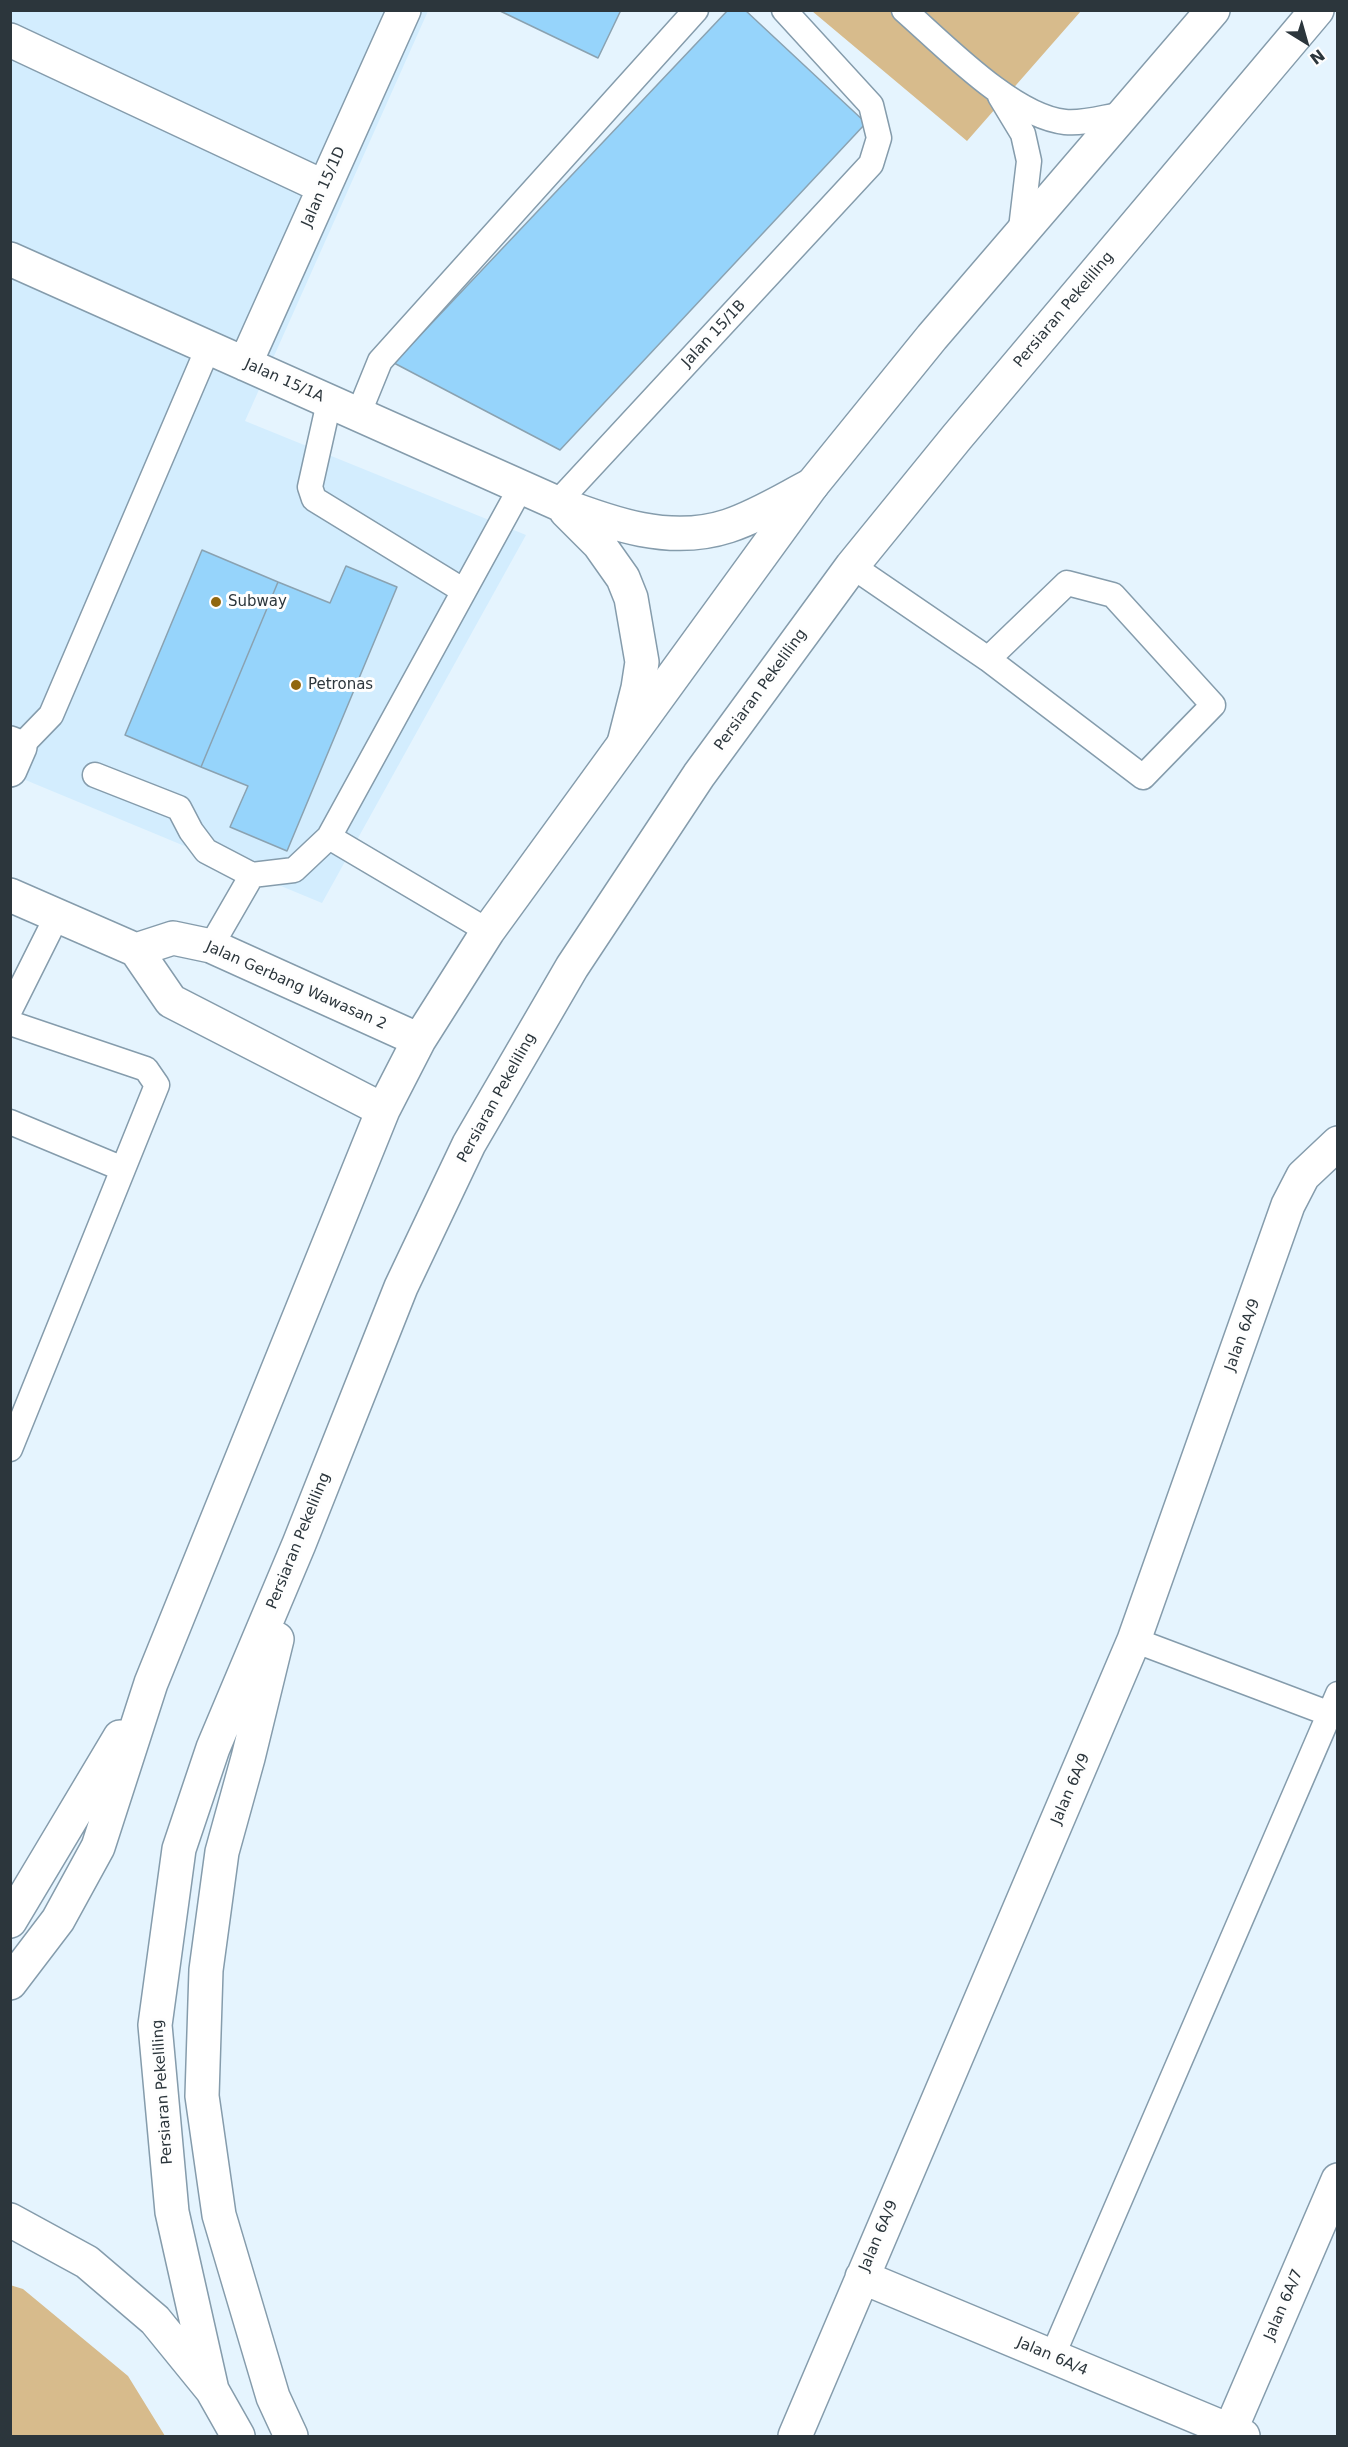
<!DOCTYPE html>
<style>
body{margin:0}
#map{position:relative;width:1348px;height:2447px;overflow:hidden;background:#e5f4fe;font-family:"DejaVu Sans",sans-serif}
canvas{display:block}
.frame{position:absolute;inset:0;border:12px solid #2c363c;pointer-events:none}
.north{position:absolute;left:1276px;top:12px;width:60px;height:60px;-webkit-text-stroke:4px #fefefe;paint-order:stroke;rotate:143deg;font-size:16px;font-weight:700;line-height:24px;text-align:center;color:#2c363c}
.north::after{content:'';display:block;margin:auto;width:21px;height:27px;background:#2c363c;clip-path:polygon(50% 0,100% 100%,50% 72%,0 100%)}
</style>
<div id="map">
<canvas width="1348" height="2447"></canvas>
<div class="frame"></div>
<div class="north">N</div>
</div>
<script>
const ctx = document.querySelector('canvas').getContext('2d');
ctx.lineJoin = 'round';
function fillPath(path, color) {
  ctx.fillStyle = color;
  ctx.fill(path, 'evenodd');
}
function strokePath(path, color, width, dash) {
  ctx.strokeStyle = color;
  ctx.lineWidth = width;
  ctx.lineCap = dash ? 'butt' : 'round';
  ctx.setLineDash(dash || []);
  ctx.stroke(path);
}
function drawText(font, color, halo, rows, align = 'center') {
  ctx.font = font + ' "DejaVu Sans",sans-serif';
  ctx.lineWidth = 6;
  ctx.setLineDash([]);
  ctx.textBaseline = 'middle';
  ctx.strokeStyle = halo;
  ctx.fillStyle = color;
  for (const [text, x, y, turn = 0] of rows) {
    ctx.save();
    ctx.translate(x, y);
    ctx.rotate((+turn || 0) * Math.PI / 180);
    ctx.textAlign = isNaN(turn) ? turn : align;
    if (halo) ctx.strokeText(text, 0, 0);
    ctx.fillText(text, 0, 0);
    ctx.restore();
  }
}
fillPath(new Path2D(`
 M10 11H428L245 421 526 535 322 903 11 774Z`), '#d3edfe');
fillPath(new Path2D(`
 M812 11H1081L967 141Z
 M10 2285 23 2289 128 2376 165 2436H11Z`), '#d7bb8c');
const building = new Path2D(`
 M498 10H621L598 58Z
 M728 10H745L866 123 560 450 394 363Z
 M202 550 278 582 201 767 125 735Z
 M346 566 397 587 287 851 230 827 248 786 201 767 278 582 330 603Z`);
fillPath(building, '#96d4fb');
strokePath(building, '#8aa2b1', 1.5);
const lane = new Path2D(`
 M904 10C944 45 1013 117 1065 122 1084 124 1104 117 1124 114
 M1000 96 1023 134 1029 161 1020 237
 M329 402 310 487 314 499 464 591
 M358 415 380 361 696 10
 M557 503 871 164 879 138 871 105 784 10
 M852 566 988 659 1143 777 1213 705 1113 595 1067 583 988 659
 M20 747 51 715 208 348
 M95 775 179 808 191 831 206 851 252 875 294 870 329 837
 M488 931 329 837 521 487
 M211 946 252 875
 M10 1010 57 916
 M10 1023 146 1069 157 1085 10 1449
 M10 1122 123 1169
 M1134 1640 1338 1717
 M1052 2357 1338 1694`);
const street = new Path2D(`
 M10 40 324 187
 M10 259 557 503C612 524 670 545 728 526 758 516 785 499 812 485
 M245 364 404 10
 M566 511 599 544 623 578 631 598 642 662 638 688 624 743
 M10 743 20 747 10 770
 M862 2277 1243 2436
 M1230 2431 1338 2180
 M795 2436 1134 1640 1288 1205 1303 1176 1338 1143`);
const secondary = new Path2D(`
 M10 895 136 950 171 1001 383 1110
 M136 950 173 938 211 946 419 1040
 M277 1639 248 1758 222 1852 206 1970 202 2096 219 2215 273 2397 291 2436
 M10 1921 120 1737
 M10 1983 58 1920 98 1847 151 1683 383 1110 419 1040 488 931 812 485 932 337 1213 10
 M10 2220 87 2262 155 2320 212 2390 238 2436
 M212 2390 172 2212 155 2025 179 1849 213 1748 299 1544 401 1287 469 1144 572 967 699 775 852 566 957 437 1317 10`);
strokePath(lane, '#859cac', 27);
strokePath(street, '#859cac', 36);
strokePath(secondary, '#859cac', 36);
strokePath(lane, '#fff', 24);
strokePath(street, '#fff', 33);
strokePath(secondary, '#fff', 33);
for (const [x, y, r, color] of [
 [216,602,6,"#90670f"],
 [296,685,6,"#90670f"]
]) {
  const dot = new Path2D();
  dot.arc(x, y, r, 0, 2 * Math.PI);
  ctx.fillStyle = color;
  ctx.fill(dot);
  strokePath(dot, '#fefefe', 2);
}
drawText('15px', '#2c363c', '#fefefe', [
 ["Jalan 15/1D",324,187,-66],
 ["Persiaran Pekeliling",1064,310,-50],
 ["Jalan 15/1B",714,334,-47],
 ["Jalan 15/1A",284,381,24],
 ["Persiaran Pekeliling",761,690,-54],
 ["Jalan Gerbang Wawasan 2",296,986,24],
 ["Persiaran Pekeliling",497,1098,-61],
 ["Jalan 6A/9",1243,1335,-70],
 ["Persiaran Pekeliling",299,1541,-68],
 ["Jalan 6A/9",1071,1789,-67],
 ["Persiaran Pekeliling",163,2092,-94],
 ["Jalan 6A/9",879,2236,-67],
 ["Jalan 6A/7",1284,2305,-67],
 ["Jalan 6A/4",1052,2357,23]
]);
drawText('15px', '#2c363c', '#fefefe', [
 ["Subway",228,602],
 ["Petronas",308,685]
], 'left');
</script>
